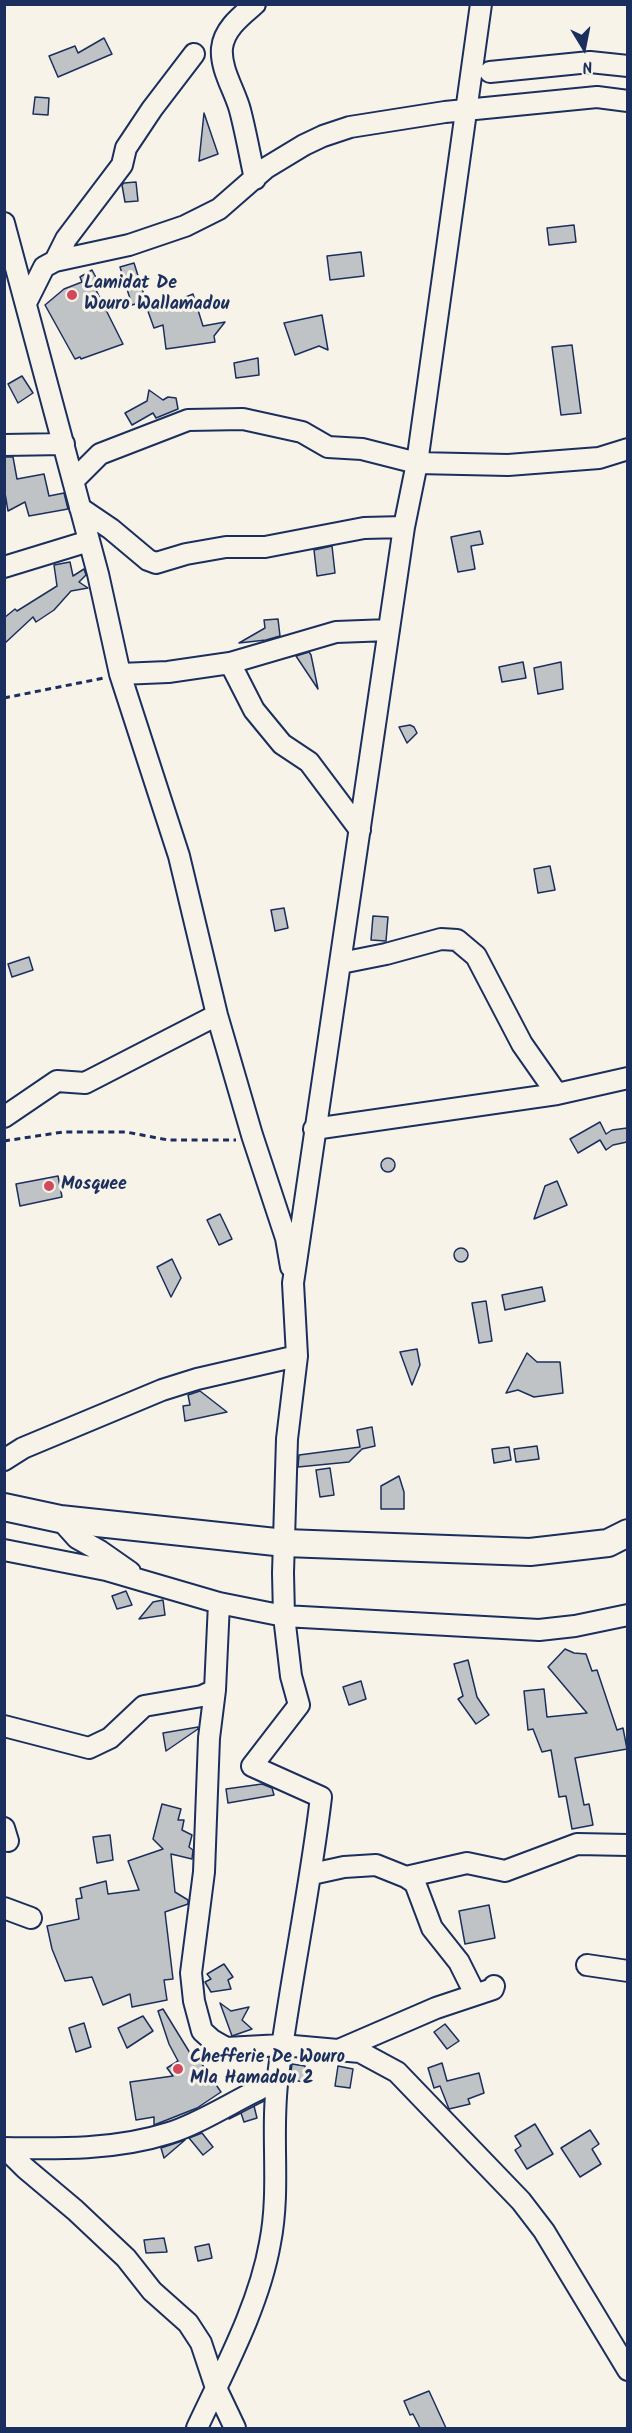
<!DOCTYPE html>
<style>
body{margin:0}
#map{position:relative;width:632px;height:2433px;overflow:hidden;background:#f7f3e8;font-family:Kalam,sans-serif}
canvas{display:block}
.frame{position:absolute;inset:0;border:6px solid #1b2f5e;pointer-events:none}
.north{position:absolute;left:554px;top:18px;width:60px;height:60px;-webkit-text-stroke:4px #f7f3e8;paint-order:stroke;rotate:170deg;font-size:16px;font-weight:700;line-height:24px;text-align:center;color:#1b2f5e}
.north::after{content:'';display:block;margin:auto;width:21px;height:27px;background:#1b2f5e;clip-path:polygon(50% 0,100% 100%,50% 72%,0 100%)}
</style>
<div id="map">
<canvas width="632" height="2433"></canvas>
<div class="frame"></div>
<div class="north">N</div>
</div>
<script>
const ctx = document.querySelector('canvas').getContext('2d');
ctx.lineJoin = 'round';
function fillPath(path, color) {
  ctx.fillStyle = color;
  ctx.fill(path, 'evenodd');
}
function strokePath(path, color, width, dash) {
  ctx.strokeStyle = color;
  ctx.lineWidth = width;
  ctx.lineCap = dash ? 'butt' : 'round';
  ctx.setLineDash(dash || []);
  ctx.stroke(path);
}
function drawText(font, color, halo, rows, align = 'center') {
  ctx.font = font + ' Kalam,sans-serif';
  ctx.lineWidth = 6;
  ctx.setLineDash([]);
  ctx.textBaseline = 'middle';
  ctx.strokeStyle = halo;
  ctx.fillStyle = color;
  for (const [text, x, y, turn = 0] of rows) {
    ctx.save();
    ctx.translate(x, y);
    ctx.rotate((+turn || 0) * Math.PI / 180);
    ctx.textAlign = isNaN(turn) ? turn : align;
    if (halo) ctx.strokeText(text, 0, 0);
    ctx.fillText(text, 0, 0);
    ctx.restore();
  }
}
const building = new Path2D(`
 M104 38 112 54 58 77 49 56 75 46 78 53Z
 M35 97 49 98 48 115 33 114Z
 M204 113 218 154 199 161Z
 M136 182 138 201 125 202 122 185 124 183Z
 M574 225 576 242 549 245 547 228Z
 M361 252 364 276 330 280 327 256Z
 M134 263 146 301 132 305 120 267Z
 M92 270 99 283 94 286 123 344 81 359 80 357 75 359 45 305 64 289 82 282 80 277Z
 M193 294 203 326 225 322 214 336 215 342 166 349 163 325 154 328 145 303 161 298 164 306Z
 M322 315 328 350 319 346 295 355 284 323Z
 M572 345 581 413 561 415 552 347Z
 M258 358 259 375 236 378 234 363Z
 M22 376 33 393 18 403 8 384Z
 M149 390 163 400 168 397 176 398 178 409 156 418 153 413 132 425 125 413 147 401Z
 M4 457H13L17 479 44 474 49 496 64 493 68 509 29 516 25 502 8 511 4 487Z
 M480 531 483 544 471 546 475 569 458 572 451 537Z
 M332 546 335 573 317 576 314 550Z
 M70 562 73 576 84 569 86 575 79 582 88 588 71 591 54 610 36 622 33 617 4 644V618L15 609 17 611 57 586 54 565Z
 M278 619 280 636 266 640 239 643 265 628 264 620Z
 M309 652 311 655 318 689 296 656Z
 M523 662 526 678 502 682 499 667Z
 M561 662 563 689 538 694 534 668Z
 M410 725 414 727 417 733 407 743 399 727Z
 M550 866 555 890 538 893 534 869Z
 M284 908 288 928 275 931 271 910Z
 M373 916 388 917 386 941 371 940Z
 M29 957 33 970 12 977 8 964Z
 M600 1122 606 1134 612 1130 627 1128V1142L613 1145 606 1150 600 1140 578 1153 570 1139Z
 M381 1165a7 7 0 1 1 14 0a7 7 0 1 1-14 0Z
 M58 1176 62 1197 20 1206 16 1184Z
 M557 1181 567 1205 534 1219 545 1186Z
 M220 1214 232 1239 219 1245 207 1220Z
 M454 1255a7 7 0 1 1 14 0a7 7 0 1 1-14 0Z
 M172 1259 181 1278 171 1297 157 1267Z
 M542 1287 545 1301 505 1310 502 1295Z
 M486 1301 492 1341 479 1343 472 1303Z
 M417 1349 420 1365 412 1385 400 1352Z
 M527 1353 537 1362H560L563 1393 534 1397 518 1390 506 1393Z
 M200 1391 227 1412 185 1421 183 1406 190 1405 188 1395Z
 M372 1427 375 1446 362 1449 349 1462 298 1467 299 1455 360 1447 357 1430Z
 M537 1446 539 1459 516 1462 514 1449Z
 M509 1447 511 1460 494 1463 492 1449Z
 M330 1468 334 1495 320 1497 316 1470Z
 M399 1476 404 1492V1509H381V1486Z
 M126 1591 132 1605 117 1609 112 1596Z
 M163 1600 165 1615 139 1619 153 1602Z
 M565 1649 574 1653 586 1654 592 1671 597 1670 617 1730 623 1728 627 1749 575 1758 584 1805 589 1804 593 1825 572 1829 566 1796 559 1797 551 1750 542 1752 533 1729 528 1730 524 1691 544 1689 547 1717 587 1713 548 1667Z
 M468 1660 477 1697 489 1715 476 1724 458 1699 463 1696 454 1664Z
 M361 1681 366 1699 349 1705 343 1687Z
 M198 1727V1729L166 1751 163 1733Z
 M262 1784 272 1788 274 1795 228 1803 226 1789Z
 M162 1804 181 1809 178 1820H184L182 1830 192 1835 189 1847 193 1850 192 1859 171 1854 175 1892 188 1900V1904L165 1912 173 1979 164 1980 167 2000 132 2007 130 1994 103 2005 92 1977 65 1981 52 1949 47 1926 79 1919 76 1899 82 1898 80 1888 106 1881 108 1894 139 1890 128 1861 163 1849 153 1839Z
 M110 1835 113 1860 97 1863 93 1837Z
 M489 1905 495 1938 465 1944 459 1911Z
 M224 1964 233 1977 228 1980 231 1989 211 1992 205 1982 211 1979 207 1974Z
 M220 2003 231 2011 249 2007 242 2020 252 2029 232 2036Z
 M163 2009 190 2053 193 2051 221 2092 197 2108 154 2125V2117L136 2120 130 2082 173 2076 167 2068 178 2061 169 2044 158 2011Z
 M143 2016 153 2031 127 2048 118 2028Z
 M84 2023 91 2047 76 2052 69 2028Z
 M445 2024 459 2041 447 2049 434 2032Z
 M442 2063 447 2081 479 2073 484 2093 468 2099 470 2104 449 2109 440 2086 434 2088 428 2068Z
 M292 2064 305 2066 306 2082 290 2080Z
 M338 2066 353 2069 350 2088 335 2086Z
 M264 2101 254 2106 257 2118 244 2122 241 2113 229 2119Z
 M535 2124 553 2154 527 2169 515 2150 521 2146 515 2136Z
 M590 2130 599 2144 592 2149 601 2164 580 2177 561 2148Z
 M202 2133 213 2147 203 2155 189 2138Z
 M185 2140 164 2158 161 2148Z
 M164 2238 167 2252 146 2253 144 2240Z
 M209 2244 212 2258 198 2261 195 2247Z
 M429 2391 446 2428H420L413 2414 410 2415 404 2401Z`);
fillPath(building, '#c0c3c5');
strokePath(building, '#1b2f5e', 1.5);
const minor = new Path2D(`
 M255 4C241 16 224 29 222 48 220 69 235 91 240 110 246 133 250 156 255 179
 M490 72 590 62 628 66
 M4 223 98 574 120 674 179 856 217 1015 252 1135 286 1238 291 1267
 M55 261 66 239 122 165 126 148 152 109 194 54
 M26 303 44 267 55 261 129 245 185 226 219 209 266 168 304 145 323 136 350 127 445 112 597 97 628 101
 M4 445 64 444
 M73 481 100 454 188 420 243 419 302 432 328 447 362 449 417 463 508 465 599 458 628 449
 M80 508 111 529 148 560 156 563 186 554 226 547H265L364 528 404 527
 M4 567 89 541
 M230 663 336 632 389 630
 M120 674 168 672 230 663 254 710 282 744 309 762 360 830
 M341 963 386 954 441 939 457 940 476 956 522 1044 557 1094
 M4 1117 57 1081 85 1083 217 1015
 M314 1129 557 1094 628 1078
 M4 1460 23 1448 162 1390 197 1379 297 1356
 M60 1519 77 1538 100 1551 130 1572
 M4 1550 106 1570 219 1603 284 1616 539 1630 575 1626 628 1615
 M215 1690 209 1738 204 1872 191 1973 194 2001 202 2031 212 2040 226 2048 282 2045 360 2052 397 2072 521 2201 544 2231 628 2370
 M4 1726 89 1748 110 1738 144 1706 202 1696 215 1690 219 1603
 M4 1828 8 1841
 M312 1874 344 1867 376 1865 406 1877 415 1883 432 1928 459 1962 475 1994
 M406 1877 467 1863 505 1871 577 1844 628 1845
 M4 1908 31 1918
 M587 1965 628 1971
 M341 2049 436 2008 493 1989 494 1986
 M4 2148C59 2149 116 2150 169 2133 199 2124 234 2101 264 2087L278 2077
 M5 2148 25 2168 75 2210 126 2258 152 2291 188 2323 201 2343 216 2388 235 2428
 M197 2428C224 2370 259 2306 270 2243 281 2188 270 2131 278 2076 290 1982 310 1891 321 1797L252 1766 299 1705 291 1676 284 1616 283 1573 287 1439 297 1356 293 1283 404 527 417 463 481 4`);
const major = new Path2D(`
 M4 1507 60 1519 285 1543 530 1552 608 1543 628 1533`);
strokePath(minor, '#1b2f5e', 24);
strokePath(major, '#1b2f5e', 30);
strokePath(new Path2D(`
 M4 698 104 678
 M4 1141 63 1132H126L168 1140H236`), '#1b2f5e', 3, [6, 4.5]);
strokePath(minor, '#f7f3e8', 20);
strokePath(major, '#f7f3e8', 26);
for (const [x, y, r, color] of [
 [72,295,6,"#d1495b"],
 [49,1186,6,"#d1495b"],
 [178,2069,6,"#d1495b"]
]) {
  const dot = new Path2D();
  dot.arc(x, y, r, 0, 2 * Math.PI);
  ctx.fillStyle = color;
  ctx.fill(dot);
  strokePath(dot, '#f7f3e8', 2);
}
drawText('bold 18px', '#1b2f5e', '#f7f3e8', [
 ["Lamidat De",84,285],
 ["Wouro Wallamadou",84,306],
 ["Mosquee",61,1186],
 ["Chefferie De Wouro",190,2059],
 ["Mla Hamadou 2",190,2080]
], 'left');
</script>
